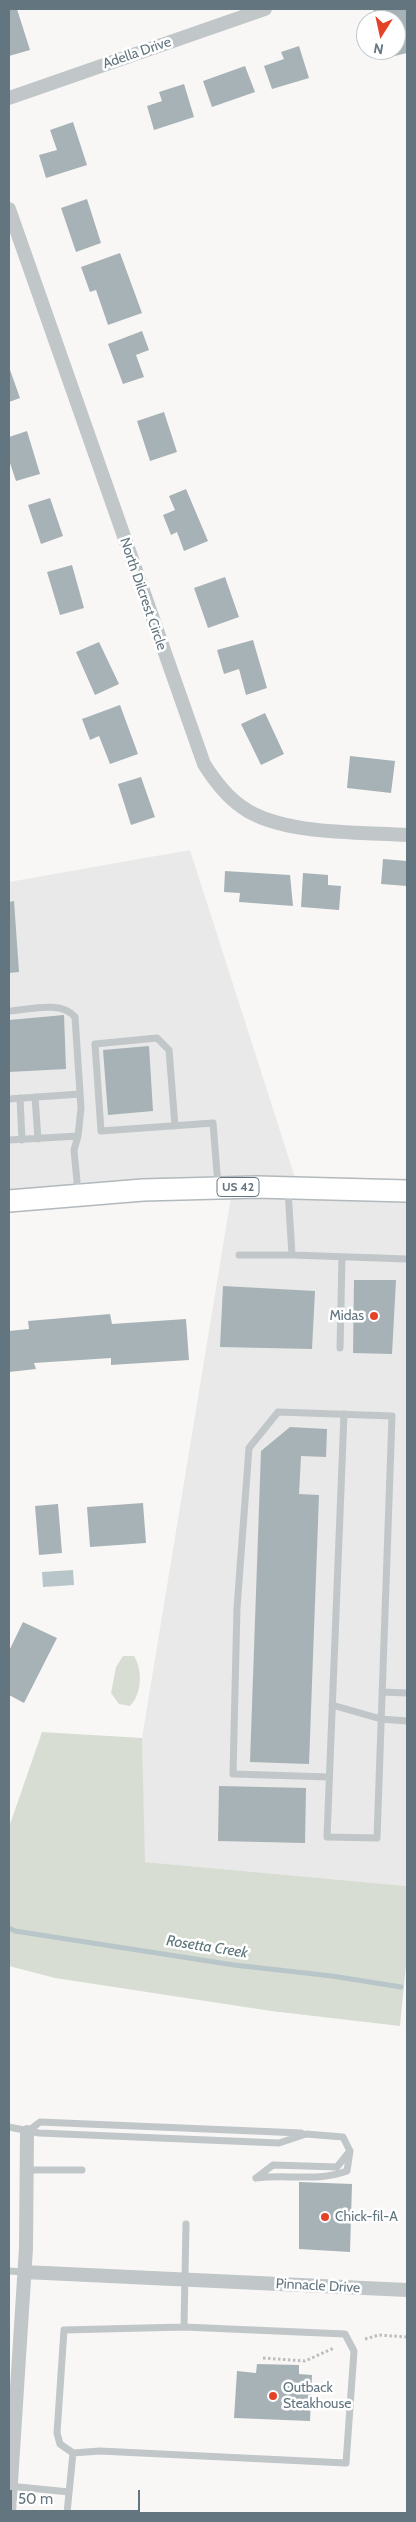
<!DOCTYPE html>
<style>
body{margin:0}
#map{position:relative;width:416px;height:2522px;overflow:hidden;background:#f8f7f5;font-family:Cabin,sans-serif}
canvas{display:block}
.frame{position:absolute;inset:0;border:10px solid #637680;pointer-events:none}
.north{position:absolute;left:356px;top:10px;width:50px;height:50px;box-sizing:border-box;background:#fff;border:1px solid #c1c8cc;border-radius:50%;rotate:190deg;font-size:14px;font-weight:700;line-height:20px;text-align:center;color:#637680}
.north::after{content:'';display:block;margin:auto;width:18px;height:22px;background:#e44328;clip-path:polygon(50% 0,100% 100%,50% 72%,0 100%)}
.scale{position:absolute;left:10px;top:2490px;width:130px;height:22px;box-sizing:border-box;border:2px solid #637680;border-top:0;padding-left:6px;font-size:15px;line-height:18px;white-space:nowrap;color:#637680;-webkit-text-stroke:4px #fff;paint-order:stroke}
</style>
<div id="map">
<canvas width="416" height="2522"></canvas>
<div class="frame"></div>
<div class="north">N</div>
<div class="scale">50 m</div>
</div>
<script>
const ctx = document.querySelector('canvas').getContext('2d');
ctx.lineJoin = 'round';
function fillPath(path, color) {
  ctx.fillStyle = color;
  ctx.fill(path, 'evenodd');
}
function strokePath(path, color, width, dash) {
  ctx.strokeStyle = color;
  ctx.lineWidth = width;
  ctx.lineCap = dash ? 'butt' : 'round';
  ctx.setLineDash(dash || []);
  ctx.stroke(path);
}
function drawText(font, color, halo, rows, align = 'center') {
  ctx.font = font + ' Cabin,sans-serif';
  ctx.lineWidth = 5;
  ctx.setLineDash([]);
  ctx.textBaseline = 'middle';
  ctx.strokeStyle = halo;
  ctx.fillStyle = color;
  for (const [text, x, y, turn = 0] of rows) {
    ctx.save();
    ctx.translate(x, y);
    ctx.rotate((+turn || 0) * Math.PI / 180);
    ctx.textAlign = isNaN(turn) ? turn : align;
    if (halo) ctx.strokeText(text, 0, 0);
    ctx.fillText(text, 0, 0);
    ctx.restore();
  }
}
fillPath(new Path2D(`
 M190 850 298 1187 407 1191V1886L144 1862 142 1738 232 1191 9 1202V882Z`), '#e8e9e8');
fillPath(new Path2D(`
 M123 1656H134C143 1670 142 1694 130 1706L119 1704 111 1693 116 1667Z
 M42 1732 142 1738 145 1862 407 1886V1955L400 2026 271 2011 55 1978 9 1966V1827Z`), '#d8ddd4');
fillPath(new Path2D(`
 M73 1570 74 1585 43 1587 42 1572Z`), '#b8c6c9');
strokePath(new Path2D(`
 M9 1928 15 1931 234 1965 332 1976 401 1987`), '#b8c6c9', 5);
fillPath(new Path2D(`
 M9 9H17L30 50 9 56Z
 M373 9H407V53L386 58 384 50H396V20H376Z
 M299 46 309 78 272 89 264 66 284 59 281 52Z
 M245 66 255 92 212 107 203 81Z
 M184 84 194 117 154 130 147 106 162 101 159 92Z
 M73 122 87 165 46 178 39 155 57 150 50 130Z
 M87 199 101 243 76 252 61 208Z
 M120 253 142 313 108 325 96 290 90 292 81 267Z
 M142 331 149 350 136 355 144 377 123 384 108 344Z
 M9 367 20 398 9 402Z
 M164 412 177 452 150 461 137 421Z
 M27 431 40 474 16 481 9 460V437Z
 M186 489 208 541 184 551 177 532 171 535 163 515 175 510 169 496Z
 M50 498 63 536 41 544 28 505Z
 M72 565 84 608 60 615 47 572Z
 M225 577 239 617 208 628 194 588Z
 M253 640 267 688 246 695 239 669 224 674 217 650Z
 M99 642 119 684 95 695 76 652Z
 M120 705 138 754 110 764 99 736 90 740 82 719Z
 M265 713 284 754 261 765 241 724Z
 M350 756 395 761 391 793 347 788Z
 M141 777 155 817 131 825 118 784Z
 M383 859 407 861V886L381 884Z
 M225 871 290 875 293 906 239 902 240 893 224 892Z
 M303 873 328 875V885L341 886 339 910 301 907Z
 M14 901 19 972 9 973V902Z
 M64 1015 66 1069 9 1072V1020Z
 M149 1046 153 1111 108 1115 103 1050Z
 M354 1280H396L392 1354 353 1353Z
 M223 1286 315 1291 312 1349 220 1347Z
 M110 1314 112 1324 186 1319 189 1360 111 1365V1358L34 1363 36 1369 9 1372V1331L29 1329 28 1321Z
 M290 1427 327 1429 326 1457 301 1456 299 1494 319 1495 309 1764 250 1762 261 1451Z
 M143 1503 146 1543 90 1547 87 1507Z
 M58 1504 62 1553 39 1555 35 1506Z
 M23 1622 57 1638 24 1703 9 1695V1651Z
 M219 1786 306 1788 305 1843 218 1841Z
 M299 2182 352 2184 350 2252 299 2249Z
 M257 2364 299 2365V2374L312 2375 310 2421 234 2418 237 2371 256 2373Z`), '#a7b2b6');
const primary = new Path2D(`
 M9 1201 143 1190 257 1187 407 1191`);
strokePath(primary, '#b2b8bb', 24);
strokePath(new Path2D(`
 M365 2339 379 2335 407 2337
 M263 2358 305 2361 334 2348`), '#bbbec0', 3, [2.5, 2.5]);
strokePath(new Path2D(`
 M9 1011C28 1010 61 1000 75 1017L81 1108 78 1136 74 1150 78 1192
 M35 1097 38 1139
 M20 1098 22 1140
 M9 1099 80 1094
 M175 1126 169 1050 157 1038 95 1044 101 1131 213 1123 218 1185
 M9 1140 78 1136
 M288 1190 292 1255 407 1259
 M239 1255H292
 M340 1348 342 1257
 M382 1692 407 1693
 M332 1705 381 1719 407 1721
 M329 1777 233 1774 237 1608 249 1448 278 1412 392 1416 377 1838 327 1837 344 1414
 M9 2127 39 2133 279 2143 306 2134 343 2137 350 2151 347 2171C318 2182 286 2174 256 2178
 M27 2132 40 2122 301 2133
 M27 2170H82
 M256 2178 273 2165 337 2167 349 2152
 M9 2271 24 2272
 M184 2327 345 2334 354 2351 346 2463 100 2451 73 2453 60 2444 57 2433 64 2330Z
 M184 2327 186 2224
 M9 2486 69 2492
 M67 2513 73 2453`), '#c1c6c9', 7);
strokePath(new Path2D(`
 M9 98 265 9
 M9 209 204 764C214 780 226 796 242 807 280 835 360 832 407 835
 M24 2272 407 2290
 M9 2513 26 2248 27 2132`), '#c1c6c9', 14);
strokePath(primary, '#fff', 21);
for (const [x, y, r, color] of [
 [374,1316,5,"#e44328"],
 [325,2217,5,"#e44328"],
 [273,2396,5,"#e44328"]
]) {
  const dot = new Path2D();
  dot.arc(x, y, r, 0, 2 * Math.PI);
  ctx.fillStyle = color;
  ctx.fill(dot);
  strokePath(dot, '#fff', 2);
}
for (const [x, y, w] of [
 [238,1187,42]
]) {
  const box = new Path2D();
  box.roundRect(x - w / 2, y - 9.5, w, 19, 4);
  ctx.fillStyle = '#fff';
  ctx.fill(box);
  strokePath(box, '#637680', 1);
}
drawText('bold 12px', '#637680', null, [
 ["US 42",238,1187]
]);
drawText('14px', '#637680', '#fff', [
 ["Adella Drive",137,53,-19],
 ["North Dilcrest Circle",143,594,71],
 ["Pinnacle Drive",318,2286,3]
]);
drawText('14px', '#637680', '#fff', [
 ["Midas",364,1316,"right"],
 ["Chick-fil-A",335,2217],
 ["Outback",283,2388],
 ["Steakhouse",283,2404]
], 'left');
drawText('italic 15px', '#5e767b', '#fff', [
 ["Rosetta Creek",207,1947,9]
]);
</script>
